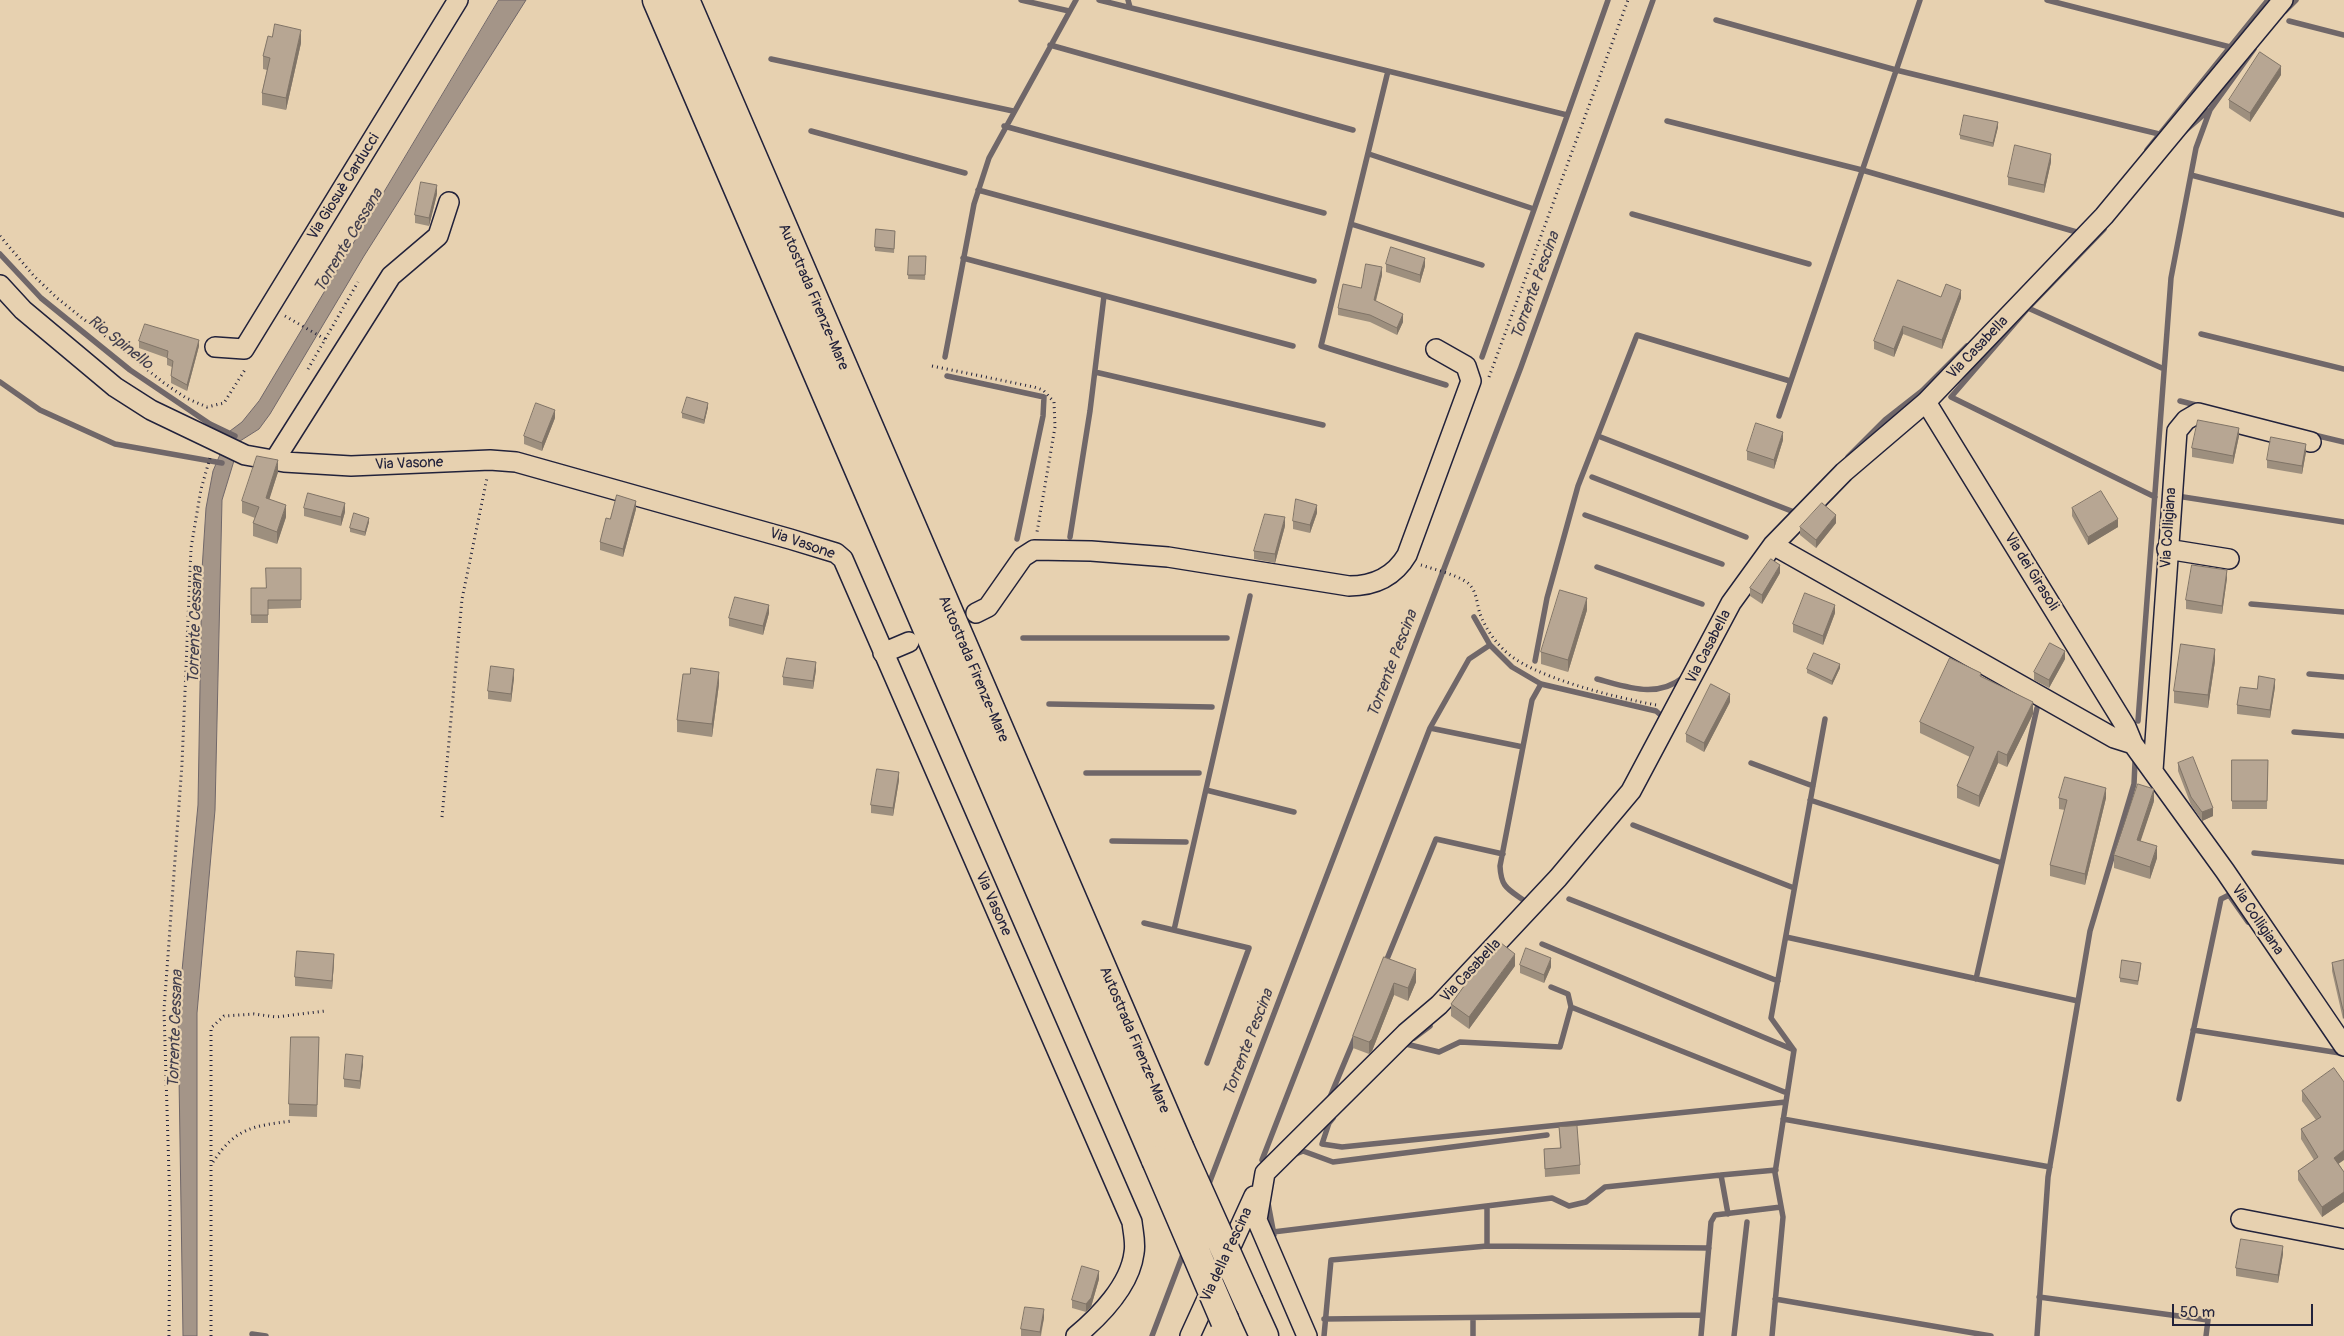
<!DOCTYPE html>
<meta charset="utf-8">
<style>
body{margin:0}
#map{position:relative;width:2344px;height:1336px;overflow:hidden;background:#e7d1b0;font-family:Pangolin,sans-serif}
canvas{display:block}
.scale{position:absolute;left:2172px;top:1304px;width:141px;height:22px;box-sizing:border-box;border:2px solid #22223b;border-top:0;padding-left:6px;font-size:15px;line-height:18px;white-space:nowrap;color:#22223b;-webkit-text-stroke:4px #e7d1b0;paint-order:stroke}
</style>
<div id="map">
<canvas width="2344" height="1336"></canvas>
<div class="scale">50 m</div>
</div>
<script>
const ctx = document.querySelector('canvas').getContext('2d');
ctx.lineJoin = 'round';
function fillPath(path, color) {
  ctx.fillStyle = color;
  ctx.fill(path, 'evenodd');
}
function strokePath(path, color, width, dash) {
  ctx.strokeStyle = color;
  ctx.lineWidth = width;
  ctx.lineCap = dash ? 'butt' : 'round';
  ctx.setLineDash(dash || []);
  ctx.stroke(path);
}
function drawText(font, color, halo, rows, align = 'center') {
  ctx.font = font + ' Pangolin,sans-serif';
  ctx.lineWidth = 4.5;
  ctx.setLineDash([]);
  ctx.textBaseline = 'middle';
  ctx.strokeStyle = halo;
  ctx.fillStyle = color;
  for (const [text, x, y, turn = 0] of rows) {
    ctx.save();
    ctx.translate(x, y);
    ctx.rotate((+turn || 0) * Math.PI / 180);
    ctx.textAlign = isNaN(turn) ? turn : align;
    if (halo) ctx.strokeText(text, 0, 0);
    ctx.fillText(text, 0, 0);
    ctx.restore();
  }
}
const water = new Path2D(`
 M499 0H526L364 256 270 414 259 429 240 441 222 500 215 810 197 1013V1336H183L178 1012 198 805 202 570 206 508 213 471 230 431 242 422 259 401Z`);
fillPath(water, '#a49588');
strokePath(water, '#706769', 1);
strokePath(new Path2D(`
 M1021 0 1069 11
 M1099 0 1567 115
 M1128 0 1130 7
 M2047 0 2230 47
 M2285 11 2296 0
 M1716 20 1896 70 2159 134
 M2289 21 2344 35
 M1050 45 1353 130
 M771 59 1013 111
 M1388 71 1321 346 1446 385
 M1667 121 1862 170 2080 233
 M1004 126 1324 213
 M811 131 965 173
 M2185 131 2208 111
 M2147 150 2268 0
 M1369 154 1534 209
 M2191 175 2344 215
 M978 190 1314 281
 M1632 214 1809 264
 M1351 224 1482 265
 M2104 229 2028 308 1951 397 2155 497
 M0 254 41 298 130 370 210 424 235 436
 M963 258 1293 346
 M2028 308 2164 369
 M2201 334 2344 369
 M945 357 974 204 989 158 1076 0
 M1482 357 1608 0
 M1095 372 1323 425
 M947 376 1044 397 1043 416 1017 539
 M0 382 40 410 115 444 222 463
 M2180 401 2200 406
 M1779 416 1920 0
 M2310 434 2344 442
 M1598 436 1794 512
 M1848 457 1885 420 1922 391 1967 346
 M1592 477 1746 537
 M2177 496 2344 522
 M1585 515 1722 564
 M1070 537 1090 411 1104 296
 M1597 567 1702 604
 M2251 604 2344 612
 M1474 617 1490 645 1512 667 1541 684 1656 711 1663 717 1662 721
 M1023 638H1227
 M1535 661 1547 598 1578 486 1637 335 1790 381
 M2309 674 2344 677
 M1597 679C1628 687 1656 699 1684 677
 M1049 704 1212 707
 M2138 721 2171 278 2196 148 2210 110 2254 49
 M1430 728 1523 747
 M2294 732 2344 736
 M1751 763 1813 786
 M1086 773H1199
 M1206 790 1294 812
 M1810 800 2002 863
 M1633 825 1794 888
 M1112 841 1186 842
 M2254 853 2344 862
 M1569 899 1778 981
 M1526 902C1508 889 1501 888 1500 866L1532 700 1541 684
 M1144 923 1249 948 1207 1063
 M1174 930 1250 596
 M1786 937 2078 1001
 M1542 944 1794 1050
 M1385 964 1436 839 1503 854
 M1976 979 2037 708
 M1571 1007 1787 1093
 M2193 1030 2340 1053
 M1414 1038 1430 1026
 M1406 1044 1439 1052 1460 1042 1560 1047 1571 1007 1568 994 1551 987
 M1330 1097 1356 1035
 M2179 1099 2221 899 2229 895 2248 922
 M1333 1118 1329 1123 1322 1144 1342 1147 1786 1102
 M1783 1119 2050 1167
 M1291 1156 1303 1151 1333 1162 1547 1135
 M1262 1160 1430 728 1469 659 1490 645
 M1207 1189 1521 367 1653 0
 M1268 1203 1274 1235
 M1487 1206V1246
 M1728 1214 1721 1175 1776 1170
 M1273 1232 1552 1198 1569 1206 1586 1202 1605 1187 1721 1175
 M2039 1297 2208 1320 2206 1336
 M1775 1299 1991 1336
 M1473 1318V1336
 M1324 1319 1702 1315
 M252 1334 266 1336
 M1152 1336 1185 1249
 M1324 1336 1331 1260 1487 1246 1709 1248
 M1701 1336 1711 1222 1715 1215 1781 1207
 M1734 1336 1747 1222
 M1772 1336 1783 1217 1775 1173 1794 1050 1771 1018 1825 719
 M2037 1336 2048 1177 2090 931 2134 784 2135 762`), '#706769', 5.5);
const minor = new Path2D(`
 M0 285 23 310 115 387 151 410 245 455 284 462 351 466 490 460 516 462 790 539 836 553 843 559 1132 1222C1133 1232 1136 1243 1134 1253 1130 1285 1100 1316 1076 1336
 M215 347 244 349 458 0
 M1926 402 2126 727 2133 744
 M274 461 391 276 438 236 449 202
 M1773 545 2114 738 2133 744 2225 871 2344 1046
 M2167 549 2229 559
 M976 613 988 607 1023 557 1034 550 1091 551 1168 557 1349 586C1374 586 1394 577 1407 555L1471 381 1466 366 1436 349
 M883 653 909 642
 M2153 770 2177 431 2186 420 2198 413 2311 442
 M2241 1219 2344 1239
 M1190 1336 1254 1196
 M1307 1336 1257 1220 1265 1173 1406 1033 1439 1005 1558 878 1631 791 1731 603 1773 545 1844 472 1926 402 2104 216 2283 0`);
const highway = new Path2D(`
 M657 0 1156 1160
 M685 0 1179 1147
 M1249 1303 1264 1336`);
strokePath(minor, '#22223b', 22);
strokePath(highway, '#22223b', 31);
strokePath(new Path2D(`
 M0 236 34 276 57 298 164 383 186 398 207 407 224 403 246 368
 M285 316 325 339
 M932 366 1034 387 1043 390 1054 402 1055 427 1037 532
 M308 369 358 282
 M1489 377 1628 0
 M1421 565C1433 569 1462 576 1470 585 1477 593 1477 605 1480 614 1485 627 1493 639 1503 649 1529 677 1618 698 1656 705
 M442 817 462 599 487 478
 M213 1162C236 1127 254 1126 292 1121
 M169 1336 170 1207 164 1010 182 764 191 548 201 489 210 458
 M211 1336V1028L224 1016 254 1014 276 1017 325 1011`), '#22223b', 3, [1, 4]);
strokePath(minor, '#e7d1b0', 19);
strokePath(highway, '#e7d1b0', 28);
const highwayBridge = new Path2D(`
 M1179 1147 1249 1303
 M1156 1160 1225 1321`);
strokePath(highwayBridge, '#22223b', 31, []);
strokePath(highwayBridge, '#e7d1b0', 28);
fillPath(new Path2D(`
 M301 43 286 110 262 105V93L267 70 263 69V56Z
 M2281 75 2250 122 2229 108V100Z
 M1998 127 1993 147 1960 139V135Z
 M2051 162 2044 193 2008 185V177Z
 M437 194 429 226 415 223V215Z
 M895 235 894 253 875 251V247Z
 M909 256H926L925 280 908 279Z
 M1386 264 1425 266 1420 283 1386 272Z
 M1382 275 1376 301 1403 322 1397 335 1370 322 1338 315V308L1361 288Z
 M1941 297 1961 298 1942 349 1903 334 1894 357 1874 349V341Z
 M139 341 199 346 187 391 171 383V376L172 367 167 365V358L139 348Z
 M708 407 704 424 682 418V413Z
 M555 418 542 451 524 444V436Z
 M2239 436 2233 464 2192 457V448Z
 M1783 440 1774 469 1747 460V451Z
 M2306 452 2302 474 2267 468V460Z
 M278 472 269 499 286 517 277 544 253 536V523L255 518 242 513V501Z
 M304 508 345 512 341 526 304 516Z
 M2072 508 2118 527 2088 545 2072 516Z
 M636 509 623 557 600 550V542L610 519Z
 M1317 513 1310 533 1293 529V521Z
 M369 522 365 536 350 532V528Z
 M1836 523 1816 548 1800 535V527Z
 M1285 526 1275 563 1254 559V551Z
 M301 568V608L268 609V623H251V588H266Z
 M1780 573 1762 604 1750 596V588Z
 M2227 578 2222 614 2186 609V600Z
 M1587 610 1568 672 1541 664V652Z
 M769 613 763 635 729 626V618Z
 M1835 613 1823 645 1793 632V624Z
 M2065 659 2049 688 2034 680V672Z
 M2215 661 2208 708 2174 703V691Z
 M1840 668 1832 685 1807 673V669Z
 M816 670 813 689 783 685V677Z
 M1981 677 2033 714 2007 767 1998 763 1979 807 1957 798V786L1970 757 1920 733V722Z
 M514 678 511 702 488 699V691Z
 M719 684 712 737 677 732V720Z
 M2275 687 2270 718 2237 714V705L2257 689Z
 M1730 702 1704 752 1686 742V734Z
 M2232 760H2268L2267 809H2232Z
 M2178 763 2213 816 2202 821 2191 805 2178 771Z
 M899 780 893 816 871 813V805Z
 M2059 798H2106L2085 885 2050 876V865L2065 810 2059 809Z
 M2154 801 2140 841 2157 858 2150 879 2114 868V855Z
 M1384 957 1416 982 1408 1001 1394 995 1372 1051 1369 1054 1353 1048V1036Z
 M2344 960 2343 1019 2332 971V963Z
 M334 962 332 989 295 986V977Z
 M1520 965 1551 967 1544 983 1520 973Z
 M1515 966 1469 1029 1451 1016V1004Z
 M2141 967 2138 985 2120 982V978Z
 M319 1037 317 1117 289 1116V1104Z
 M363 1064 360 1089 344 1087V1079Z
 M2334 1068 2339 1164 2344 1172V1202L2322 1217 2298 1180V1171L2314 1160 2301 1139V1129L2316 1120 2302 1101V1091Z
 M1559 1127 1580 1165V1174L1545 1177 1544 1149 1560 1148Z
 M2283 1254 2278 1283 2236 1276V1268Z
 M1099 1279 1091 1307 1086 1312 1072 1308V1300Z
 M1044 1318 1041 1336H1021V1329Z`), '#9d8f7e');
fillPath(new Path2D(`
 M301 30V43L286 110V98Z
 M2281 66V75L2250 122V113Z
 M1998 122V127L1993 147V143Z
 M2051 154V162L2044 193V185Z
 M437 185V194L429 226V218Z
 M1425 258V266L1420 283V275Z
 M1382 267V275L1374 307V300Z
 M1961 290V298L1942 349V340Z
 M1403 314V322L1397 335V328Z
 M1903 326V334L1894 357V349Z
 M199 340V346L187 391V385Z
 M708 403V407L704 424V420Z
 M555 410V418L542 451V443Z
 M2239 428V436L2233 464V456Z
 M1783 432V440L1774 469V460Z
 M2306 444V452L2302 474V466Z
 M278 460V472L266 510V498Z
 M636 501V509L623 557V549Z
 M345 503V512L341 526V517Z
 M286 505V517L277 544V532Z
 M1317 505V513L1310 533V525Z
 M1836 515V523L1816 548V540Z
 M1285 517V526L1275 563V554Z
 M369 518V522L365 536V532Z
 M2118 519V527L2088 545V537Z
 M1780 565V573L1762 604V595Z
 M2227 570V578L2222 614V606Z
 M1587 598V610L1568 672V660Z
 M769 605V613L763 635V626Z
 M1835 605V613L1823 645V636Z
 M2215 649V661L2208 708V695Z
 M2065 651V659L2049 688V680Z
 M816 662V670L813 689V681Z
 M1840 664V668L1832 685V681Z
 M514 669V678L511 702V694Z
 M719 672V684L712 737V724Z
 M2275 679V687L2270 718V710Z
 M1730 694V702L1704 752V743Z
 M2033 702V714L2007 767V755Z
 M1998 751V763L1979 807V796Z
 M899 772V780L893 816V808Z
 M2106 788V798L2085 885V874Z
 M2154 789V801L2137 852V840Z
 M2213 808V816L2202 821V812Z
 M2157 846V858L2150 879V867Z
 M334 954V962L332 989V981Z
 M1515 954V966L1469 1029V1017Z
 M1551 958V967L1544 983V975Z
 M1416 969V982L1408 1001V988Z
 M1394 983V995L1372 1051 1369 1054V1042Z
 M2343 1010H2344V1018L2343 1019Z
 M363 1056V1064L360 1089V1081Z
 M2344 1150V1160L2334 1167V1158Z
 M2344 1192V1202L2322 1217V1207Z
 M2283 1246V1254L2278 1283V1275Z
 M1099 1271V1279L1091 1307 1086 1312V1304Z
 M1044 1309V1318L1040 1336V1332Z`), '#807467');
const building = new Path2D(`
 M275 24 301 30 286 98 262 93 270 58 263 56 268 36 272 37Z
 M2260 52 2281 66 2250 113 2229 100Z
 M1964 115 1998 122 1993 143 1960 135Z
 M2015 145 2051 154 2044 185 2008 177Z
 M421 182 437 185 429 218 415 215Z
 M876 229 895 231 894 249 875 247Z
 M1391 247 1425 258 1420 275 1386 264Z
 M909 256H926L925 275H908Z
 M1366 264 1382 267 1374 300 1403 314 1397 328 1370 315 1338 308 1343 284 1361 288Z
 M1898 280 1941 297 1946 284 1961 290 1942 340 1903 326 1894 349 1874 341Z
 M145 324 199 340 187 385 171 376 173 361 167 358 168 351 139 341Z
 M687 397 708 403 704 420 682 413Z
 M536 403 555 410 542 443 524 436Z
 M2198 420 2239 428 2233 456 2192 448Z
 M1756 423 1783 432 1774 460 1747 451Z
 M2271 437 2306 444 2302 466 2267 460Z
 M257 456 278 460 266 498 286 505 277 532 253 523 259 507 242 501Z
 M2101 491 2118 519 2088 537 2072 508Z
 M308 493 345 503 341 517 304 508Z
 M617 495 636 501 623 549 600 542 606 518 610 519Z
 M1296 499 1317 505 1310 525 1293 521Z
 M1822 503 1836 515 1816 540 1800 527Z
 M354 513 369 518 365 532 350 528Z
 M1265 514 1285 517 1275 554 1254 551Z
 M1771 559 1780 565 1762 595 1750 588Z
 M2192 565 2227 570 2222 606 2186 600Z
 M266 568H301V600H268V615H251V588H266Z
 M1560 590 1587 598 1568 660 1541 652Z
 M1805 593 1835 605 1823 636 1793 624Z
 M735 597 769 605 763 626 729 618Z
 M2050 643 2065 651 2049 680 2034 672Z
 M2181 644 2215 649 2208 695 2174 691Z
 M1814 653 1840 664 1832 681 1807 669Z
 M787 658 816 662 813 681 783 677Z
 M1950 658 1981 673 1980 676 2033 702 2007 755 1998 751 1979 796 1957 786 1974 747 1920 722Z
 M491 666 514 669 511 694 488 691Z
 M691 668 719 672 712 724 677 720 683 674H690Z
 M2259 676 2275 679 2270 710 2237 705 2240 687 2257 689Z
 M1711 684 1730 694 1704 743 1686 734Z
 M2193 757 2213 808 2202 812 2191 797 2178 763Z
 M2232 760H2268L2267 801H2232Z
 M877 769 899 772 893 808 871 805Z
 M2065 777 2106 788 2085 874 2050 865 2067 800 2059 798Z
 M2138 784 2154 789 2137 840 2157 846 2150 867 2114 855Z
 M1501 943 1515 954 1469 1017 1451 1004 1478 967Z
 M1526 948 1551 958 1544 975 1520 965Z
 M297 951 334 954 332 981 295 977Z
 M1384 957 1416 969 1408 988 1394 983 1372 1039 1369 1042 1353 1036Z
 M2122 960 2141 963 2138 981 2120 978Z
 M2344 960V1010H2343L2332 963Z
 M291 1037H319L317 1105 289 1104Z
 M346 1054 363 1056 360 1081 344 1079Z
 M2334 1068 2344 1082V1150L2334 1158 2344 1172V1192L2322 1207 2298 1171 2318 1157 2301 1129 2321 1117 2302 1091Z
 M1577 1126 1580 1165 1545 1169 1544 1149 1561 1148 1559 1127Z
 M2241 1239 2283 1246 2278 1275 2236 1268Z
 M1082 1266 1099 1271 1091 1298 1086 1304 1072 1300Z
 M1025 1307 1044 1309 1040 1332 1021 1329Z`);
fillPath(building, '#b7a693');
strokePath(building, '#807467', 1);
drawText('15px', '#22223b', '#e7d1b0', [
 ["Via Giosuè Carducci",344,187,-58],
 ["Autostrada Firenze-Mare",813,297,67],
 ["Via Casabella",1978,348,-46],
 ["Via Vasone",409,464,-2],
 ["Via Colligiana",2169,528,-86],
 ["Via Vasone",802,544,19],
 ["Via dei Girasoli",2031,572,58],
 ["Via Casabella",1709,647,-63],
 ["Autostrada Firenze-Mare",973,669,67],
 ["Via Vasone",993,904,66],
 ["Via Colligiana",2257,920,56],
 ["Via Casabella",1471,971,-47],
 ["Autostrada Firenze-Mare",1134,1040,67],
 ["Via della Pescina",1227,1255,-65]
]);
drawText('italic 16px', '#423f4e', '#e7d1b0', [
 ["Torrente Cessana",349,241,-59],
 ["Torrente Pescina",1536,286,-70],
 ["Rio Spinello",120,343,38],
 ["Torrente Cessana",196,625,-88],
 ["Torrente Pescina",1393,664,-69],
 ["Torrente Cessana",176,1029,-88],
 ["Torrente Pescina",1249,1043,-69]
]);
</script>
